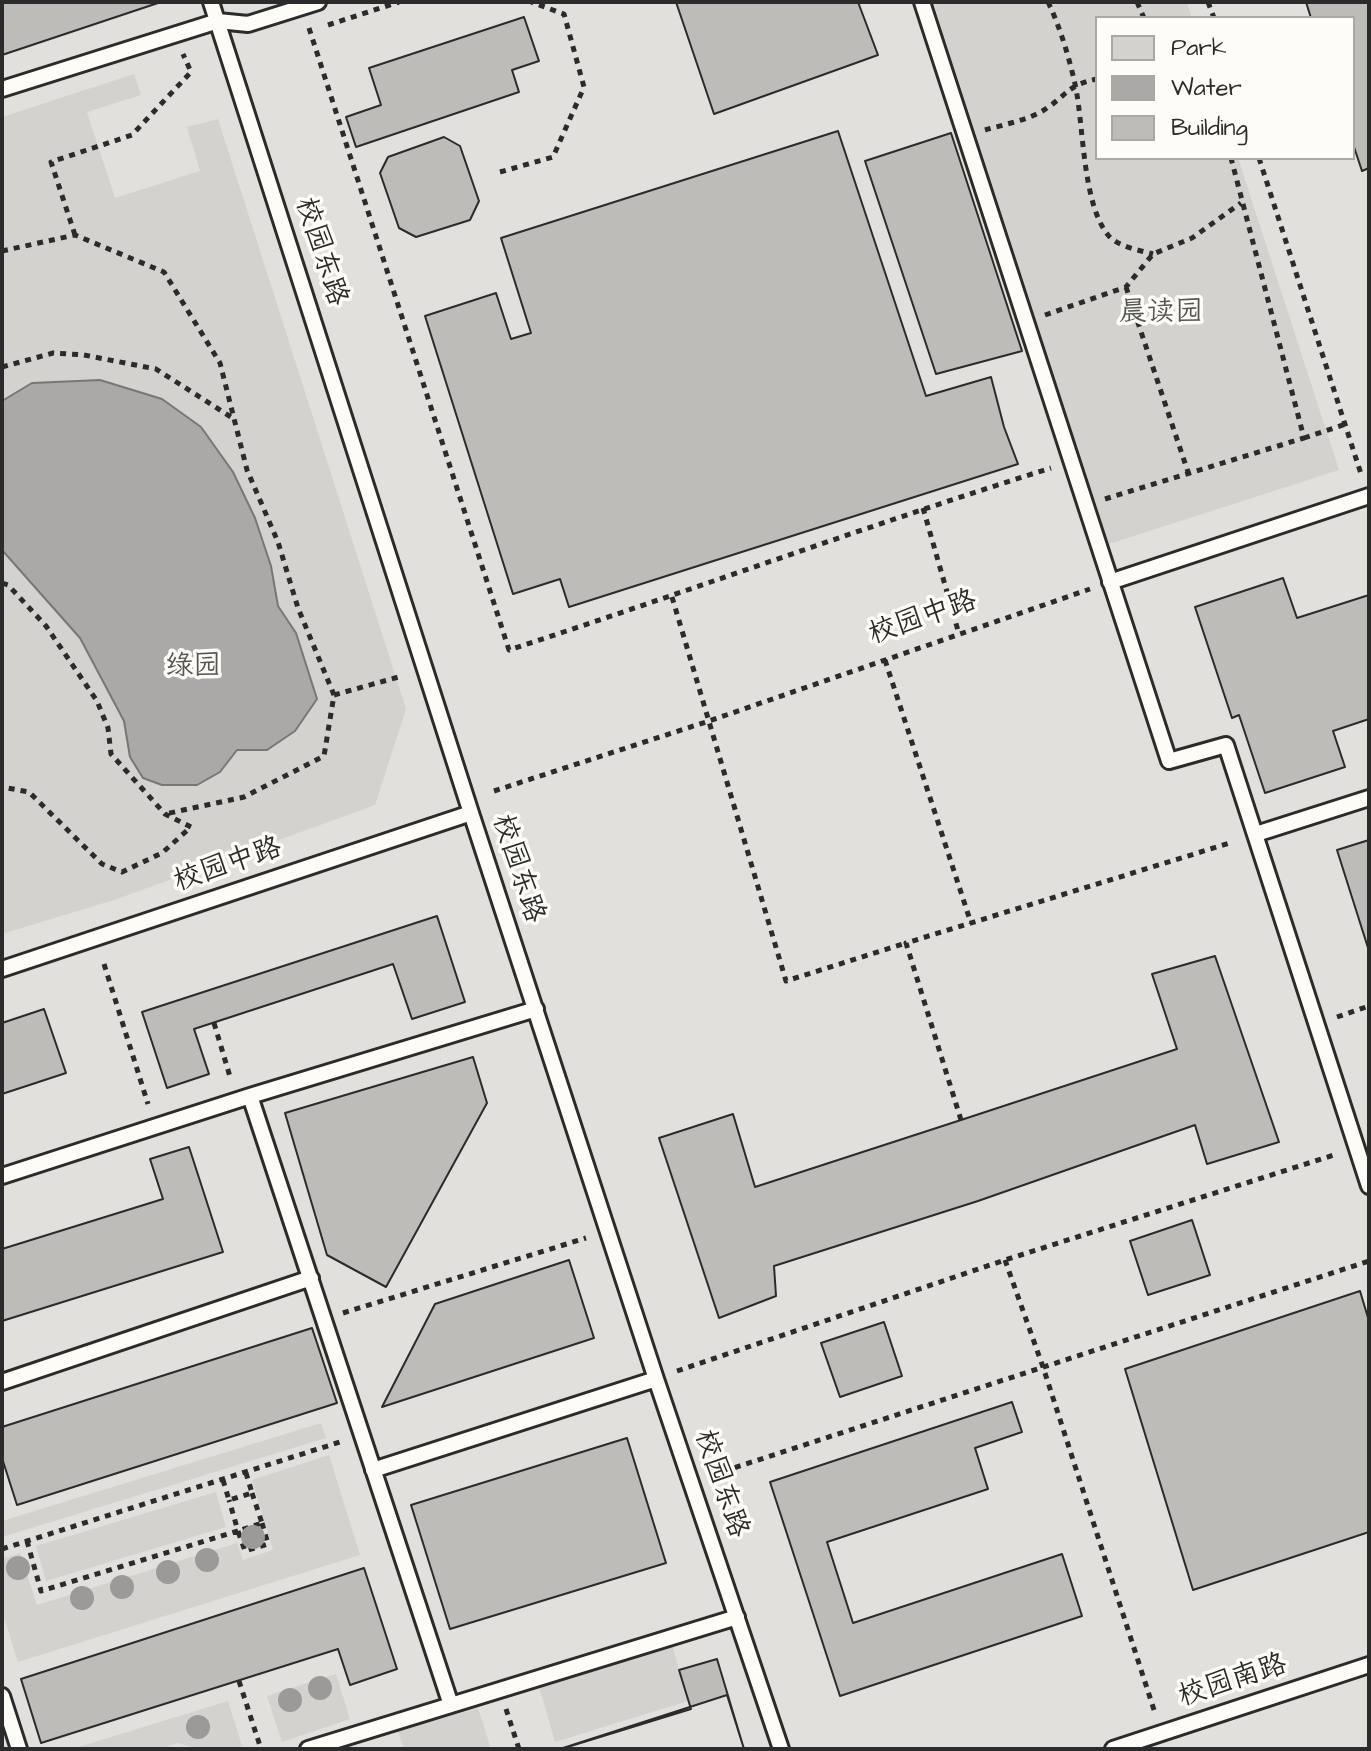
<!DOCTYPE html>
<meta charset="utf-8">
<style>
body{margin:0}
#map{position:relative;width:1371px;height:1751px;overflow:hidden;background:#f0efeb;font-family:"Architects Daughter",sans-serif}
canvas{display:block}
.frame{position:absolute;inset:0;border:4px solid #2b2b2b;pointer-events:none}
.legend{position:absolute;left:1095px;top:16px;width:260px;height:144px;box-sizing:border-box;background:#fdfcf7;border:2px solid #a9a8a5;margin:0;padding:10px 14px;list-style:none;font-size:24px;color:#2b2b2b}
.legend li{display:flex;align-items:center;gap:16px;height:40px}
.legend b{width:40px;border:2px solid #a9a8a5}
</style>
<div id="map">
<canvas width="1371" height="1751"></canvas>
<div class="frame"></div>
<ul class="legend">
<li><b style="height:22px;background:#d3d2cf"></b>Park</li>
<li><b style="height:22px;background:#aaa9a7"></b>Water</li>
<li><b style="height:22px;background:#bdbcb8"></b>Building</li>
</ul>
</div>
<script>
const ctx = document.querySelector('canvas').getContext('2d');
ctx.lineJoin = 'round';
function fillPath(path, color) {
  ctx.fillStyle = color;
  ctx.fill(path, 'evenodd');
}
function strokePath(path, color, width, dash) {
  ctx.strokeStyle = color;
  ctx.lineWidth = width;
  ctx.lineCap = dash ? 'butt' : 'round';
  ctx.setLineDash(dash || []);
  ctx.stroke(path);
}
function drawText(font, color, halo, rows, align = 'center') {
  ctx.font = font + ' "Architects Daughter","LXGW WenKai TC",sans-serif';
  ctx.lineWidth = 7;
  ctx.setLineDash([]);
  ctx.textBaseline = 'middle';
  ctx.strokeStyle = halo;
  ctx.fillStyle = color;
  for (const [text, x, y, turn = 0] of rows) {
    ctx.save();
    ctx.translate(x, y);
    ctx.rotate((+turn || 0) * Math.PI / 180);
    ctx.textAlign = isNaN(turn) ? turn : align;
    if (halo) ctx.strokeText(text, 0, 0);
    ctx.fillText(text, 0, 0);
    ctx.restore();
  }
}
fillPath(new Path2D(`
 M2 2H1369V1749H2ZM1097 18H1353V158H1097Z`), '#e1e0dc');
fillPath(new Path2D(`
 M933 2H1187L1192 18H1097V158H1238L1339 470 1109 544Z
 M134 74 141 95 87 112 115 198 200 171 187 127 218 119 406 709 375 805 117 899 2 934V117Z
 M321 1423 326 1438 2 1537V1521Z
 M329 1455 360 1555 18 1662 2 1611V1559L20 1553 37 1605 237 1543 243 1560 273 1550 252 1480Z
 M216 1492 226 1527 46 1581 36 1546Z
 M671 1641 688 1701 555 1742 538 1683 573 1671 578 1674 590 1670 593 1665 606 1661 610 1664 622 1661 625 1654Z
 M336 1674 350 1719 282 1742 267 1696Z
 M228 1701 243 1749H198L178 1743 160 1749H72Z
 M478 1708 491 1749H404L398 1731Z`), '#d3d2cf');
const water = new Path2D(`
 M100 380 162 399 201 427 233 472 255 518 271 566 278 606 296 633 317 699 295 731 267 750H237L220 772 197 785H162L143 778 130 757 124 721 80 638 2 550V401L32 383Z`);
fillPath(water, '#aaa9a7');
strokePath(water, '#777775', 2);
const building = new Path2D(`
 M2 2H161L2 55Z
 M676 2H858L878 55 714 114Z
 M1306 2H1369V168L1362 171 1353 144V18H1311Z
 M524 17 539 61 512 70 519 92 356 147 346 117 381 105 369 68Z
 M838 131 926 396 991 377 1004 427 1018 464 569 607 560 579 513 594 425 316 496 293 511 339 531 333 501 238Z
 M951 133 1022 351 936 374 865 161Z
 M444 137 460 146 479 201 470 220 416 237 399 228 380 173 388 157Z
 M1283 578 1297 618 1369 595V719L1333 731 1345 767 1265 793 1239 715 1232 718 1195 607Z
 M1369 840V951L1337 850Z
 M437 916 465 1002 412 1019 393 964 194 1029 209 1074 167 1088 142 1012Z
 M1215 956 1279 1142 1207 1164 1195 1125 978 1201 774 1266 776 1296 719 1318 659 1138 733 1114 755 1187 961 1120 1177 1049 1152 974Z
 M44 1009 66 1073 2 1094V1023Z
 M473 1057 487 1103 386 1287 327 1255 285 1113Z
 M189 1147 223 1252 2 1321V1249L163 1199 150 1159Z
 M1192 1220 1210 1275 1148 1295 1130 1241Z
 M569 1260 594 1338 382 1407 435 1304Z
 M1360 1291 1369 1321V1532L1193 1590 1125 1369Z
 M884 1322 902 1376 840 1397 821 1343Z
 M312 1328 337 1403 17 1505 2 1458V1427Z
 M1012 1402 1022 1432 975 1448 988 1489 827 1542 853 1623 1062 1554 1082 1616 840 1696 770 1482Z
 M627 1438 666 1563 450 1629 411 1505Z
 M364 1568 397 1669 350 1685 338 1649 41 1743 21 1679Z
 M717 1659 744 1749H561L691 1709 679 1670Z
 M727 1695 744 1749H560Z`);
fillPath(building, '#bdbcb8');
strokePath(building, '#2b2b2b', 2);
const service = new Path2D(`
 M211 2 471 813 656 1379 781 1749
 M922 2 1169 761 1226 745 1369 1186
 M2 89 218 21 248 24 318 2
 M1110 582 1369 496
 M1256 834 1369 798
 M2 969 471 813
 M250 1096 451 1705
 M2 1176 250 1096 536 1009
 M2 1382 311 1278
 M373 1470 656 1379
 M2 1696 19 1749
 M308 1749 737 1617
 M1113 1749 1369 1665`);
strokePath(service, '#2b2b2b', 20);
strokePath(new Path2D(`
 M1048 2C1060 27 1069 57 1075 84 1084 125 1082 203 1108 235 1118 247 1139 250 1153 254
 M1137 2 1144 18
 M1208 2 1214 18
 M328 25 399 2
 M309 28 509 650C690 591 869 525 1051 468
 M985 130C1005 124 1030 120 1047 108 1069 93 1068 85 1097 79
 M1259 158 1362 477
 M500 172 553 157 584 87 564 14 531 2
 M75 235 51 162 132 135 191 72 183 54
 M2 251 75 235 164 272 220 363 247 470 278 542 298 608 334 695 324 756 244 797 165 814
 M1126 287 1188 472
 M1045 315 1126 287 1153 254 1192 238 1241 203
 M2 367 53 353 84 355 156 369 234 419
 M1304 438 1346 424
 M1105 499 1304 438 1231 158
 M923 508 959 634
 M2 583 8 585 46 626 97 701 108 728 111 754 165 814 191 827 162 853 122 872 102 864 29 792 2 787
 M672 597 786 981 906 943
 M885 660 971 923
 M334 695 402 676
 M494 791 709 721 1090 589
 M104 964 148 1104
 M1337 1017 1369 1006
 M214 1023 231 1080
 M961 1120 906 943 1233 842
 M1005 1260 1043 1367 1155 1713
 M343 1313 586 1238
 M677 1371 1005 1260 1337 1154
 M712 1475 1369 1261
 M223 1480 229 1500 252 1493 246 1473
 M252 1493 262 1523
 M262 1523 268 1544 245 1551 238 1531Z
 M27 1541 41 1591 238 1531 229 1500
 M2 1549 340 1442
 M239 1681 261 1749
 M506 1709 519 1749`), '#2b2b2b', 5, [6, 6]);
strokePath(service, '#fdfcf7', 14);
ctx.fillStyle = '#9b9a98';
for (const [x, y] of [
 [253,1537],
 [207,1560],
 [18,1568],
 [168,1572],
 [122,1587],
 [82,1598],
 [320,1688],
 [290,1700],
 [198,1727]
]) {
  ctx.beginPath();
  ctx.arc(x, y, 12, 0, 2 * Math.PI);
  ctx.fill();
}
drawText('28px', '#2b2b2b', '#fdfcf7', [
 ["校园东路",320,252,72],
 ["校园中路",923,619,-19],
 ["校园中路",228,866,-19],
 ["校园东路",517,869,72],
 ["校园东路",720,1484,71],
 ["校园南路",1233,1682,-18]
]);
drawText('28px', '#555554', '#fdfcf7', [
 ["晨读园",1161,314],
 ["绿园",193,668]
]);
</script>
